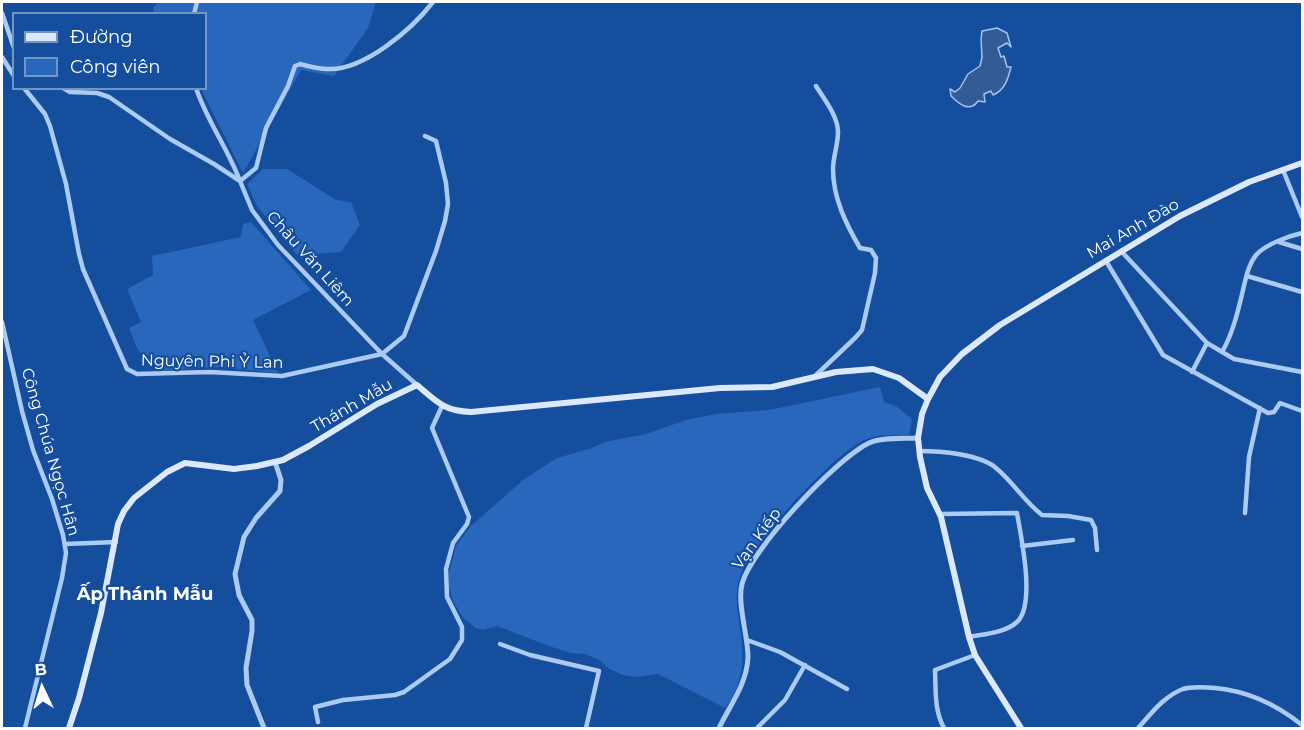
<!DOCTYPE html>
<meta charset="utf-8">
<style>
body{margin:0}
#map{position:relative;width:1304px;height:730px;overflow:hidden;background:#154e9d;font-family:Montserrat,sans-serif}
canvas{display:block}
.frame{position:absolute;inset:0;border:3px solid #fff;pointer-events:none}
.legend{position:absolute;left:12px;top:12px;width:195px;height:78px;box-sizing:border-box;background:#154e9d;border:2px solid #7395c4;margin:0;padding:8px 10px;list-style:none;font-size:18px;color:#fff}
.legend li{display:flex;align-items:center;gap:12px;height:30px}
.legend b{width:30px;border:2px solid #7395c4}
.north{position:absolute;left:12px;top:658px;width:60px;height:60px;-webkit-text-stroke:4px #154e9d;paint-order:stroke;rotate:356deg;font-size:16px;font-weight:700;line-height:24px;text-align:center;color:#fff}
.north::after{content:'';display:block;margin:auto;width:21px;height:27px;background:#fff;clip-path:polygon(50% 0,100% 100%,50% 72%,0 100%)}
</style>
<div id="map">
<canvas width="1304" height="730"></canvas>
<div class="frame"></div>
<ul class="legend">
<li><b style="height:8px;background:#dce9fd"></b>Đường</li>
<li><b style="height:16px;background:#2867bb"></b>Công viên</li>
</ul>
<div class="north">B</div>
</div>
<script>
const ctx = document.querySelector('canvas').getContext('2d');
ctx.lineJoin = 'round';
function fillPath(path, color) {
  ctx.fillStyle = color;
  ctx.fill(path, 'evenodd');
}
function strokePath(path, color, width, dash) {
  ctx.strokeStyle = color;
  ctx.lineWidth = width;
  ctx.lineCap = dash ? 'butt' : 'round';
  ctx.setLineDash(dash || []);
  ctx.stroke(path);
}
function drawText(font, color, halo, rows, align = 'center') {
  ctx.font = font + ' Montserrat,sans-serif';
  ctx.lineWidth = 4.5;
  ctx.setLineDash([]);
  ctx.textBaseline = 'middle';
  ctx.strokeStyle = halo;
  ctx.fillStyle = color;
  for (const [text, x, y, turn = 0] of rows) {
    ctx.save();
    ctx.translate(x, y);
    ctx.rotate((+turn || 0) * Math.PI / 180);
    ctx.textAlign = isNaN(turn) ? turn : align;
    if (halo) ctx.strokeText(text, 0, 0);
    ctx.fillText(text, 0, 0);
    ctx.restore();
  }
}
fillPath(new Path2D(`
 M158 2H376L368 28 334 76 301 70 243 173 201 89 206 88V14L154 13 153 8Z
 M263 169H287L336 200 351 202 360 225 341 252 297 255 257 206 247 184Z
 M251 222 311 290 253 320 278 373 216 367 155 371 137 348 129 328 141 322 127 289 153 275 152 256 241 237 243 224Z
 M880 387 884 402 896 406 912 419 909 435C894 435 878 434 864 440 832 455 744 550 738 584 732 617 751 646 738 684 735 692 731 701 725 708L658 674 636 677 623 675 609 669 599 660 585 654 571 653 549 646 497 626 483 630 476 628 463 618 453 601 449 587V573L456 546 470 527 523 480 557 458 592 448 605 442 646 434 686 420 716 414 769 410Z`), '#2867bb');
const water = new Path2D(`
 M997 28 1007 33 1011 47 1007 43 998 48 1001 57 1004 56 1007 67H1011C1008 79 1005 90 993 95L991 91 984 94 985 102 978 101C970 113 959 104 951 96L950 89 955 92 960 88 968 74 980 66 982 57 981 39 982 31Z`);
fillPath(water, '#335b96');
strokePath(water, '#9ec5f6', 1.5);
strokePath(new Path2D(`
 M2 13 14 48
 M194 14 197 2
 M2 57 14 76
 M24 88 45 114 50 126 66 184 79 254 83 269 127 369 137 374 210 372 282 376 382 354 404 336 436 251 445 221 448 204 446 183 436 141 425 136
 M63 88 70 92 97 93 109 97 170 139 214 164 240 181 252 210 278 245 382 354 417 385
 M196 88C207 121 228 149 240 181L256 168 266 128 288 86 295 66 300 64C308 66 318 69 327 69 364 71 412 29 433 2
 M1283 170 1302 217
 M1279 242 1302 249
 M1121 251 1207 343 1234 359 1302 372
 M1106 261 1163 355 1268 413 1274 412 1280 403 1302 411
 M1247 276 1302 292
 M2 322 22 411 33 450 52 499 63 535 66 553 62 578 25 728
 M1222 352C1233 333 1238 311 1243 290 1246 278 1248 265 1256 255 1266 244 1289 236 1302 233
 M1192 372 1207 343
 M814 377 855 338 862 330 875 273 876 258 871 250 860 248C846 224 833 198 833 169 833 157 838 145 838 132 838 116 824 99 816 86
 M919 451C940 451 980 454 996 468 1013 482 1024 501 1042 515L1068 516 1091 520 1095 528 1097 550
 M1245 513 1249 457 1260 408
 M940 514 1017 513C1021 537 1036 604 1017 622 1005 633 984 634 969 637
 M65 544 116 542
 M1022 546 1073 540
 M747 640 780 652 847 689
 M500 644 530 655 599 671 586 728
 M318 722 315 707 343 700 395 695 404 692 450 659 462 640V627L447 597 446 569 453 543 467 524 469 517 432 428 442 406
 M757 728 785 700 805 665
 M944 728C934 710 936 690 935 670L975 655
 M1138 728C1151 714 1164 696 1183 689 1193 686 1204 687 1215 688 1248 691 1276 704 1302 725`), '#accbf3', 4.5);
strokePath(new Path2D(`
 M264 728 247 685 246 668 252 631V620L239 595 235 574 244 537 256 518 280 491 281 480 275 462
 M719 728C730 705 747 684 748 657 748 636 737 603 742 584 751 549 836 459 869 443 883 437 903 439 918 438`), '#accbf3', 5);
strokePath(new Path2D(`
 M69 728 79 698 101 613 118 524 124 511 134 498 167 472 185 463 234 469 257 466 283 460 309 446 377 404 417 385C437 402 444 411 471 412L720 388 772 387 836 372 873 369 899 378 928 399
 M1021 728 975 655 969 637 941 517 927 488 920 457 918 438 922 414 928 399 940 377 962 354 1000 325 1180 216 1249 182 1302 163`), '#dce9fd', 6);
drawText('16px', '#fff', '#154e9d', [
 ["Mai Anh Đào",1133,229,-30],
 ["Châu Văn Liêm",310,259,48],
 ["Nguyên Phi Ỷ Lan",212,362,1],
 ["Thánh Mẫu",352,406,-30],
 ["Công Chúa Ngọc Hân",50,452,74],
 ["Vạn Kiếp",757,539,-54]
]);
drawText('bold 18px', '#fff', '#154e9d', [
 ["Ấp Thánh Mẫu",145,595]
]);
</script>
